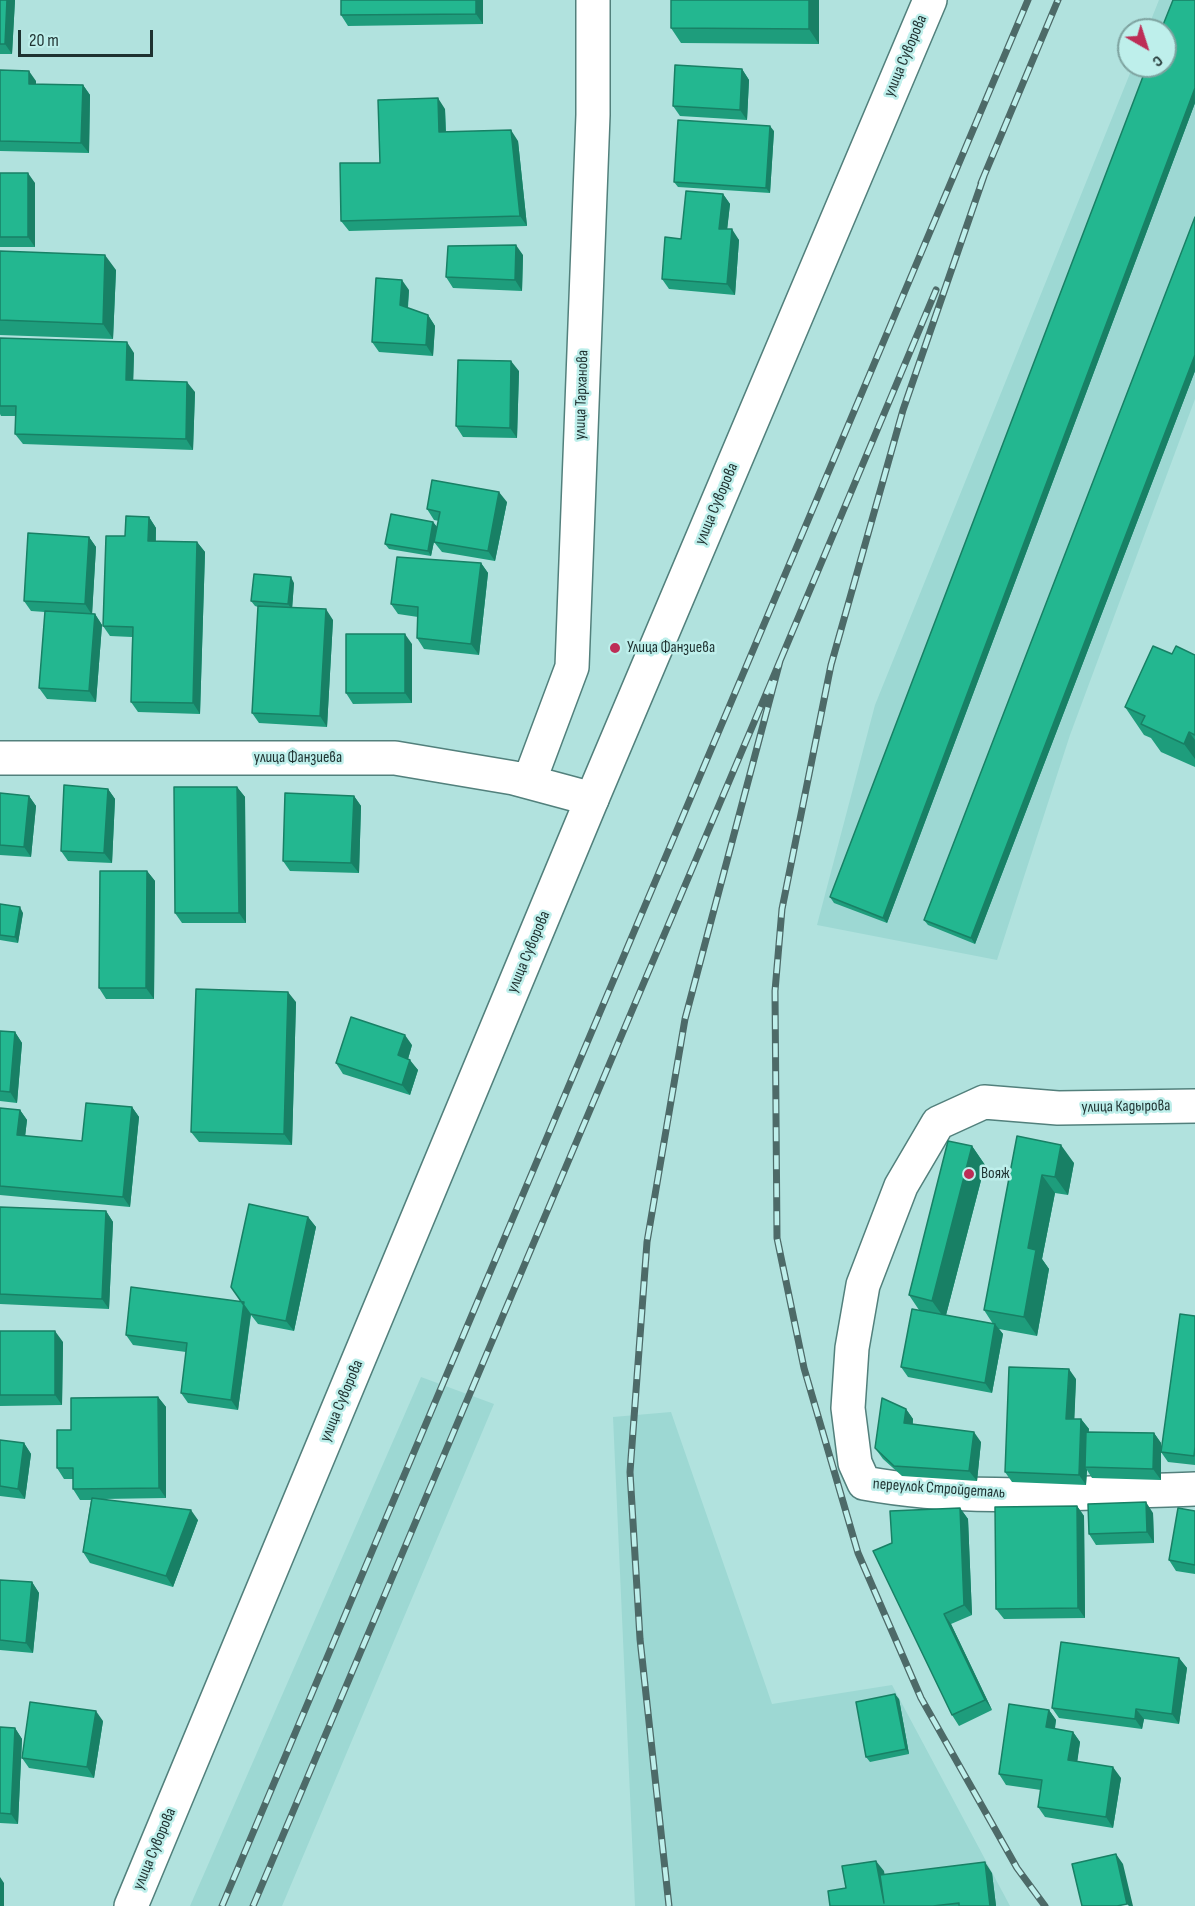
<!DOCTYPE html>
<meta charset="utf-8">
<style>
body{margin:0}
#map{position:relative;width:1195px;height:1906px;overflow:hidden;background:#b1e2de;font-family:"Sofia Sans Condensed",sans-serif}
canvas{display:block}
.north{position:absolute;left:1117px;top:18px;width:60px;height:60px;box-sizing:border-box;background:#beefeb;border:2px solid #7ea3a0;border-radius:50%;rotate:141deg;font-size:16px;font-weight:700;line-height:24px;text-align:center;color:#1e3130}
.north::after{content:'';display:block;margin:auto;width:21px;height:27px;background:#bd2d56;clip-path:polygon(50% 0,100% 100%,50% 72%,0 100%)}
.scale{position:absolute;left:18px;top:30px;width:135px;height:27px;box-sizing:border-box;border:3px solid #1e3130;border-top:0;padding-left:8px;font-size:18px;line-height:21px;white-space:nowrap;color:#1e3130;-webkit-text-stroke:4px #beefeb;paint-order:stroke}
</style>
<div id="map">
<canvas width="1195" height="1906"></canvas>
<div class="north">С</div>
<div class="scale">20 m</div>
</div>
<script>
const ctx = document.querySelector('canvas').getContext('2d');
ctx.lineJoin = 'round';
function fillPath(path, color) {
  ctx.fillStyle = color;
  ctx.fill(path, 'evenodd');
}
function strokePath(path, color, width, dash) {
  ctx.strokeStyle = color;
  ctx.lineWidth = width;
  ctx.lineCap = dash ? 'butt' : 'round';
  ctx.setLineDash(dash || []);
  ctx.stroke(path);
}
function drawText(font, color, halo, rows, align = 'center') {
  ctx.font = font + ' "Sofia Sans Condensed",sans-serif';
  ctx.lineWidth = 5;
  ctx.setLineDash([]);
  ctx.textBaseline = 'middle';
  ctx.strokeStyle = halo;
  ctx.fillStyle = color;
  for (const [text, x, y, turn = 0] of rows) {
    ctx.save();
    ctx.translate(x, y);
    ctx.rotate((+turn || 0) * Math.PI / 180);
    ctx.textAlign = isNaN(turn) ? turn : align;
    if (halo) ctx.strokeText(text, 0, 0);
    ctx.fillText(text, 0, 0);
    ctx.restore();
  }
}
fillPath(new Path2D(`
 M1159 0H1195V399L1070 735 997 960 817 925 875 705 1133 66H1165V30H1147Z
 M421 1377 494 1404 282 1906H190Z
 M671 1412 772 1704 892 1685 1010 1906H635L613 1417Z`), '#9dd8d3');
const street = new Path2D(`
 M0 758H395L514 778 592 799
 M529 782 572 667 593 115V0
 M1195 1106 1058 1108 984 1102 938 1123 901 1186 863 1285 852 1348 848 1408 855 1463 864 1483C972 1503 1086 1492 1195 1489`);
const secondary = new Path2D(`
 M131 1906 592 799 930 0`);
strokePath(street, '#52807c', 36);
strokePath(secondary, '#52807c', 36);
strokePath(street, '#fff', 33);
strokePath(secondary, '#fff', 33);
const rail = new Path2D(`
 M984 176 903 410 831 665 782 909 775 991 777 1238 804 1368 858 1553 921 1698 1017 1868 1045 1906
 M981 183 1058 0
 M780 661 936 290
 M222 1906 1028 0
 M253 1906 780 661 685 1019 647 1242 630 1472 640 1639 669 1906`);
strokePath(rail, '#4d6a68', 7);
strokePath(rail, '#beefeb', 4.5, [14]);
fillPath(new Path2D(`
 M0 0H15L12 54H0Z
 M483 0V24L348 26 341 15Z
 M819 0V44L681 43 671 28Z
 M1195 0V103L887 923 834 903 830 897Z
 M742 69 749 80 747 120 680 116 673 106Z
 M0 70 36 81V84L83 85 90 95 89 153 0 151Z
 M445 109 446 132 518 141 527 226 349 231 341 221 380 163Z
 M774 131 770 193 678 187 674 182Z
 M0 173 35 183V247H0Z
 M723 194 730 204 727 229 739 240 735 295 669 289 662 279 681 239Z
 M1195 217V371L975 944 928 925 924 920Z
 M0 251 116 270 113 339 0 335Z
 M523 255 522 291 453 288 446 277Z
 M409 290 408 308 428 315 435 326 433 356 379 352 372 342Z
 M0 338 134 353 133 380 195 392 193 450 23 444 15 434 16 416H1L0 414Z
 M519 371 517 438 463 437 456 426Z
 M507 502 495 561 442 552 434 542 439 521 434 520 427 509Z
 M149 517 156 528V541L197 542 205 552 200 714 138 712 131 702 132 637 110 636 103 626 125 536Z
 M433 522 437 527 431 556 389 549 385 544Z
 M89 537 96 547 92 614H95L102 625 96 702 47 699 39 688 45 612 31 611 24 601Z
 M481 563 488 573 479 655 424 649 417 638 418 617 398 614 391 604Z
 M294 583 292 608 333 620 327 727 259 723 252 713 258 607 255 606 251 601Z
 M412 644V703L353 704 346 693Z
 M1172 654 1195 655V767L1161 752 1151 738 1144 735 1125 707Z
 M237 787 245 797 246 923H182L175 913Z
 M108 789 115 799 112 863 68 861 61 851Z
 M0 793 29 796 36 806 31 857 0 855Z
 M354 796 361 806 359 873 290 871 283 861Z
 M147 871 155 881 154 999H106L99 988Z
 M0 904 23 913 18 943 0 940Z
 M296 1002 292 1145 199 1142 191 1132Z
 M0 1031 15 1032 22 1043 17 1103 0 1101Z
 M412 1045 408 1059 418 1070 410 1095 343 1074 336 1063Z
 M132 1107 139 1117 130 1207 0 1195V1108L20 1110 27 1120 25 1136 82 1141Z
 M1017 1136 1074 1163 1068 1195 1055 1193 1042 1259 1049 1269 1037 1336 999 1329 1003 1334 992 1393 908 1377 901 1367 919 1310 909 1295 972 1146 985 1165 946 1315 993 1324 984 1310Z
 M0 1207 106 1211 113 1222 109 1309 0 1304Z
 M308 1217 316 1227 294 1331 258 1324 251 1315 238 1410 188 1403 181 1393 186 1352 133 1345 126 1335 241 1301Z
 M1195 1316V1465L1168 1462 1161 1452V1480L1092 1478 1087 1470 1086 1485 1012 1482 1005 1472 1076 1379 1074 1419H1081L1089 1429 1088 1432 1154 1433 1161 1443V1448Z
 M0 1331 63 1342 62 1405 0 1406Z
 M158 1397 166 1407V1498L103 1499 198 1520 173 1587 90 1563 83 1552 91 1500H80L73 1489V1479H64L57 1468 71 1430Z
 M906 1409 913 1419V1424L981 1442 977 1481 902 1476 883 1459 875 1448Z
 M0 1440 24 1443 31 1454 25 1499 0 1496Z
 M1077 1506 1084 1516 1085 1618 1004 1619 996 1609Z
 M960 1508 968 1519 972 1615 951 1624 992 1710 959 1726 952 1715 892 1543Z
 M1195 1511V1574L1176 1571 1169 1560Z
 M1153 1513 1154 1543 1096 1545 1089 1534Z
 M0 1580 32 1582 39 1593 33 1653 0 1650Z
 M1179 1658 1187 1668 1179 1724 1144 1719 1142 1729 1059 1718 1052 1708Z
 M899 1699 909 1754 870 1762 866 1757Z
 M1049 1710 1056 1720 1055 1729 1073 1732 1080 1742 1077 1761 1121 1778 1113 1828 1045 1817 1038 1807 1041 1790 1006 1785 999 1774Z
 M103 1721 94 1778 29 1768 22 1758Z
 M0 1727 15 1728 22 1739 18 1824 0 1823Z
 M884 1871V1875L992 1873 996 1906H830L846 1888Z`), '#1e9d7c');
fillPath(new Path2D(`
 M7 0H15L12 54 5 44Z
 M476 0H483V24L476 14Z
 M809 0H819V44L809 29Z
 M742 69 749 80 747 120 740 110Z
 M29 71 36 81V94L29 84Z
 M83 85 90 95 89 153 81 143Z
 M1195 88V103L887 923 883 918Z
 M438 98 445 109 446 142 439 132Z
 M770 126 774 131 770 193 766 188Z
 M511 130 518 141 527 226 520 216Z
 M28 173 35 183V247L28 237Z
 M723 194 730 204 726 240 719 229Z
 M732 229 739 240 735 295 727 284Z
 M516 245 523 255 522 291 515 280Z
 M105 255 116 270 113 339 103 324Z
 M402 280 409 290 407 315 400 305Z
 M428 315 435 326 433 356 426 345Z
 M127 342 134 353 133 390 126 380Z
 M1195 355V371L975 944 971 938Z
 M511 361 519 371 517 438 510 428Z
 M187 382 195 392 193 450 186 439Z
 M499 492 507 502 495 561 488 551Z
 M149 517 156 528 155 551 148 541Z
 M433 522 437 527 431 556 428 551Z
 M89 537 96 547 92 615 85 604Z
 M197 542 205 552 200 714 193 703Z
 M481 563 488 573 479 655 471 644Z
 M291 577 294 583 292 610 288 604Z
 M326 609 333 620 327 727 320 716Z
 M95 614 102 625 96 702 89 691Z
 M405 634 412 644V703L405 693Z
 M1189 732 1195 740V759L1184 744Z
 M237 787 245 797 246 923 239 913Z
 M108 789 115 799 112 863 104 853Z
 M29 796 36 806 31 857 24 847Z
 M354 796 361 806 359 873 351 863Z
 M147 871 155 881 154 999 146 988Z
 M20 907 23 913 18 943 15 937Z
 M288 992 296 1002 292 1145 284 1134Z
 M15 1032 22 1043 17 1103 10 1092Z
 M405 1035 412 1045 406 1066 398 1055Z
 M410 1060 418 1070 410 1095 402 1085Z
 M132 1107 139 1117 130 1207 123 1197Z
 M20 1110 27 1120 24 1146 17 1135Z
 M1061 1145 1074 1163 1068 1195 1055 1177Z
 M972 1146 985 1165 945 1319 932 1301Z
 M1042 1175 1055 1193 1042 1259 1049 1269 1037 1336 1024 1317 1028 1248Z
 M106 1211 113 1222 109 1309 102 1299Z
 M308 1217 316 1227 294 1331 286 1321Z
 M244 1302 251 1312 238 1410 231 1400Z
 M995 1324 1003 1334 992 1393 985 1383Z
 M55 1331 63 1342 62 1405 55 1395Z
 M1069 1369 1076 1379 1074 1429 1066 1419Z
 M158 1397 166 1407V1498L159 1488Z
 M906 1409 913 1419 911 1433 904 1423Z
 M1081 1419 1089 1429 1087 1467H1085L1087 1470 1086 1485 1079 1475Z
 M974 1432 981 1442 977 1481 969 1471Z
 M1154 1433 1161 1443V1480L1153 1469Z
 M24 1443 31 1454 25 1499 18 1489Z
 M1146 1502 1153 1513 1154 1543 1147 1532Z
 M1077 1506 1084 1516 1085 1618 1078 1608Z
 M960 1508 968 1519 972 1615 964 1605Z
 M191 1510 198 1520 173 1587 166 1576Z
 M32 1582 39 1593 33 1653 26 1643Z
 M944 1614 951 1624 992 1710 985 1700Z
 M1179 1658 1187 1668 1179 1724 1172 1714Z
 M895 1694 899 1699 909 1754 906 1749Z
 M1136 1709 1144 1719 1142 1729 1135 1719Z
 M1049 1710 1056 1720 1053 1738 1046 1727Z
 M96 1711 103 1721 94 1778 87 1767Z
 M15 1728 22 1739 18 1824 11 1814Z
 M1073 1732 1080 1742 1076 1771 1068 1760Z
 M1113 1767 1121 1778 1113 1828 1106 1817Z
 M1116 1854 1123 1864 1133 1906H1129L1127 1904Z
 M876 1861 884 1871 890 1906 884 1903Z
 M985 1862 992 1873 996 1906H990Z
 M0 1877 4 1883V1906H0Z`), '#188065');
const building = new Path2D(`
 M0 0H7L5 44H0Z
 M341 0H476V14L341 15Z
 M671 0H809V29L671 28Z
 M1173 0H1195V88L883 918 830 897 1147 66H1165V30H1161Z
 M675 65 742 69 740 110 673 106Z
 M0 70 29 71V84L83 85 81 143 0 141Z
 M438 98 439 132 511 130 520 216 341 221 340 163H380L378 100Z
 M678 120 770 126 766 188 674 182Z
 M0 173H28V237H0Z
 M686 191 723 194 719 229H732L727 284 662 279 665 237 681 239Z
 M1195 217V355L971 938 924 920Z
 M516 245 515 280 446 277 448 246Z
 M0 251 105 255 103 324 0 320Z
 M376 278 402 280 400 305 428 315 426 345 372 342Z
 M0 338 127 342 126 380 187 382 186 439 15 434 16 406H0Z
 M458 360 511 361 510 428 456 426Z
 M432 480 499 492 488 551 434 542 440 512 427 509Z
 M391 514 433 522 428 551 385 544Z
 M126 516 149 517 148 541 197 542 193 703 131 702 133 627 103 626 106 536H125Z
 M28 533 89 537 85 604 24 601Z
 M397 557 481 563 471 644 417 638 418 607 391 604Z
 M254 574 291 577 288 604 251 601Z
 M258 606 326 609 320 716 252 713Z
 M45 611 95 614 89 691 39 688Z
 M346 634H405V693H346Z
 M1153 646 1172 654 1176 646 1195 655V735L1189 732 1184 744 1141 724 1145 716 1125 707Z
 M64 785 108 789 104 853 61 851Z
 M174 787H237L239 913H175Z
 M0 793 29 796 24 847 0 845Z
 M285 793 354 796 351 863 283 861Z
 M100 871H147L146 988H99Z
 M0 904 20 907 15 937 0 935Z
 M196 989 288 992 284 1134 191 1132Z
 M351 1017 405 1035 398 1055 410 1060 402 1085 336 1063Z
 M0 1031 15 1032 10 1092 0 1091Z
 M86 1103 132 1107 123 1197 0 1186V1108L20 1110 17 1135 82 1141Z
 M1017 1136 1061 1145 1055 1177 1042 1175 1028 1248 1036 1250 1024 1317 984 1310Z
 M948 1141 972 1146 932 1301 909 1295Z
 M249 1204 308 1217 286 1321 250 1314 231 1287Z
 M0 1207 106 1211 102 1299 0 1294Z
 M131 1287 244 1302 231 1400 181 1393 187 1343 126 1335Z
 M912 1309 995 1324 985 1383 901 1367Z
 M1180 1314 1195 1316V1447L1194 1456 1161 1452Z
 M0 1331H55V1395H0Z
 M1009 1367 1069 1369 1066 1419H1081L1079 1475 1005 1472Z
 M158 1397 159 1488 73 1489V1468H57V1430H71V1398Z
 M882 1398 906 1409 904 1423 974 1432 969 1471 894 1466 875 1448Z
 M1086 1432 1154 1433 1153 1469 1085 1467Z
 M0 1440 24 1443 18 1489 0 1486Z
 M92 1498 191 1510 166 1576 83 1552Z
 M1146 1502 1147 1532 1089 1534 1088 1504Z
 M1077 1506 1078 1608 996 1609 995 1507Z
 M960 1508 964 1605 944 1614 985 1700 952 1715 873 1551 892 1543 890 1511Z
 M1178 1508 1195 1511V1565L1169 1560Z
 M0 1580 32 1582 26 1643 0 1640Z
 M1061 1642 1179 1658 1172 1714 1136 1709 1135 1719 1052 1708Z
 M895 1694 906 1749 866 1757 856 1702Z
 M30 1702 96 1711 87 1767 22 1758Z
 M1009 1704 1049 1710 1046 1727 1073 1732 1068 1760 1113 1767 1106 1817 1038 1807 1042 1780 999 1774Z
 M0 1727 15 1728 11 1814 0 1813Z
 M1116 1854 1127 1904 1117 1906H1082L1072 1864Z
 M876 1861 884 1903 880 1875 985 1862 990 1906H959V1903L933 1906H830L828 1891 846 1888 842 1866Z`);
fillPath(building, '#23b790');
strokePath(building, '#188065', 1.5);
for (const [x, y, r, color] of [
 [615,648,6,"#bd2d56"],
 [969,1174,6,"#bd2d56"]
]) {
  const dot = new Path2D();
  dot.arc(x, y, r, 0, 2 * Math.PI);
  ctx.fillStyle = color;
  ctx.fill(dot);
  strokePath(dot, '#beefeb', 2);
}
drawText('16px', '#1e3130', '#beefeb', [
 ["улица Суворова",906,56,-67],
 ["улица Тарханова",582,395,-88],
 ["улица Суворова",717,504,-67],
 ["улица Фанзиева",298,758],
 ["улица Суворова",529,952,-67],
 ["улица Кадырова",1126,1107,-1],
 ["улица Суворова",342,1401,-67],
 ["переулок Стройдеталь",939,1489,4],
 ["улица Суворова",155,1849,-67]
]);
drawText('16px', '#1e3130', '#beefeb', [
 ["Улица Фанзиева",627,648],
 ["Вояж",981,1174]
], 'left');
</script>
